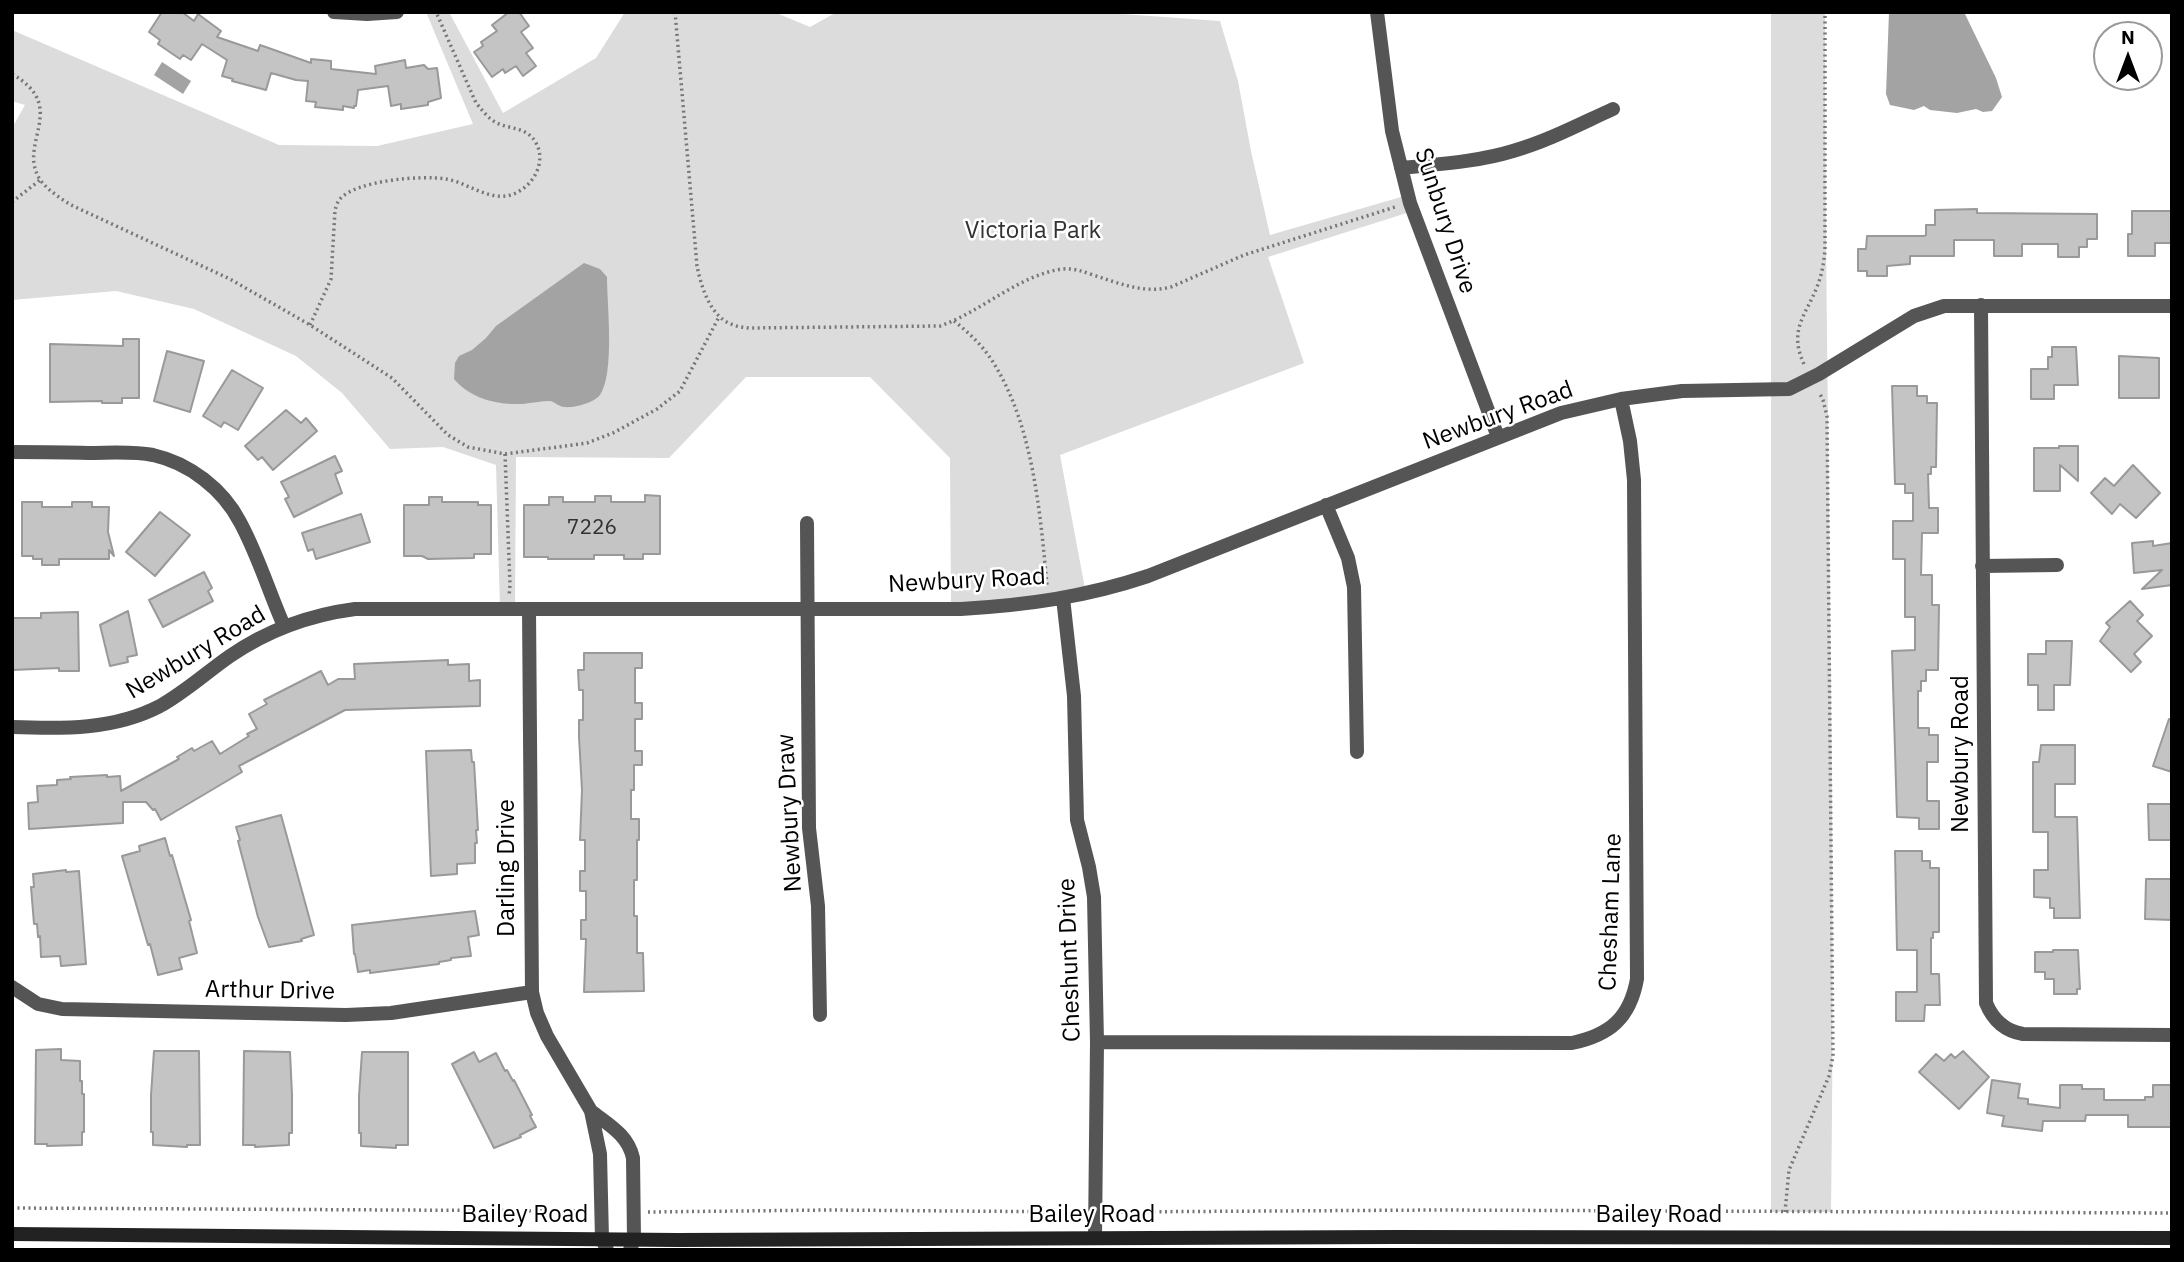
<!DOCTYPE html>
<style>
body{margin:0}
#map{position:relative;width:2184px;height:1262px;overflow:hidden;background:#fff;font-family:"IBM Plex Sans",sans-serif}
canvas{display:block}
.frame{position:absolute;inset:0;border:14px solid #000;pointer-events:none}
.north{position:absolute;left:2093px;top:21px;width:70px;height:70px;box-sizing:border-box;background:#fff;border:2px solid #999;border-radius:50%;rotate:0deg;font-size:19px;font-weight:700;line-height:28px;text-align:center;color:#000}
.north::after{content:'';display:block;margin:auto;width:24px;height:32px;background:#000;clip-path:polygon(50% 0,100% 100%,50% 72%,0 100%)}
</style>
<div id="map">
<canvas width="2184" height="1262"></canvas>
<div class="frame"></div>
<div class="north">N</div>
</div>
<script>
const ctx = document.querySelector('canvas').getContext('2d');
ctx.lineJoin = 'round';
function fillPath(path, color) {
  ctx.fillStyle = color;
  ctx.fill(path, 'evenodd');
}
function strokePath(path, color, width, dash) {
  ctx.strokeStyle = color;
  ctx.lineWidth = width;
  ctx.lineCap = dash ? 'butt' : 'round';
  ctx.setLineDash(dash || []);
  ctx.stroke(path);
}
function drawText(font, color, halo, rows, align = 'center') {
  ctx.font = font + ' "IBM Plex Sans",sans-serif';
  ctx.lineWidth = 5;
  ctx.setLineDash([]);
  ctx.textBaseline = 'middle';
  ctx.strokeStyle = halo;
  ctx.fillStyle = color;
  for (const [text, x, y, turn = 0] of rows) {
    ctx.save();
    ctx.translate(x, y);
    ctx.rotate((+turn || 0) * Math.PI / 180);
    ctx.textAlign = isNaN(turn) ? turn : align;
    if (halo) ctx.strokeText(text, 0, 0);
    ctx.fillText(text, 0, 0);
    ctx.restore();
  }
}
fillPath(new Path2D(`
 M426 12H449L503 113 596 58 625 12H774L810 27 837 12H1117L1122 14 1220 21 1238 81 1251 151 1270 235 1408 195 1413 211 1268 257 1304 363 1060 455 1086 594 951 609 950 458 870 377H746L669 458 516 457 515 609H500L496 465 443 447 390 449 342 393 296 356 194 309 116 291 12 300V128L25 105 12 101V30L279 145 377 146 473 124Z
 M1771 12H1825C1825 412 1837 812 1831 1212H1771Z`), '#dcdcdc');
fillPath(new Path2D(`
 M1889 12H1964L1996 78 2002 97 1992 111 1983 112 1976 109 1957 113 1930 110 1924 106 1914 110 1890 105 1886 94Z
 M162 62 191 81 183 94 154 75Z
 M584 263 600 269 607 277C607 305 615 373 600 395 594 403 574 408 565 407 559 407 555 402 550 401 541 401 531 403 523 404 497 405 471 399 454 379L455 363 459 356 472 350 486 338 496 326Z`), '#a3a3a3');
const building = new Path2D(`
 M162 12H182L194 21 198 14 221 31 217 37 258 51 260 45 311 63V59L331 61V69L376 74 375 66 405 60 406 68 424 65 428 69 437 68 441 98 428 102V105L401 109V104L391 106 388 86 358 90 356 106H354V108L343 106V110L315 107 316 102 306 101 308 81 296 80 271 73 266 90 232 81 233 79 222 76 227 60 202 44 191 60 183 55 180 59 158 44 160 40 149 32Z
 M509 12H519L529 26 521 32 533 48 526 53 536 66 523 76 516 66 505 73 503 69 492 77 474 52 483 46 481 42 497 31 492 25Z
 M1977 209V213L2097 214V239H2087V247H2079V257H2058V244H2022V256H1994V240H1954V256H1910V264L1887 266V276H1867V271H1858V249H1866L1867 236H1924L1926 235V225H1935V210Z
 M2132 211H2172V243H2155V256H2128V234H2132Z
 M123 339H139V398H122V403H102V401L50 402V344L123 346Z
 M2052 347H2076L2078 385H2054V399H2031V369H2048V357H2052Z
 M167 351 204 361 190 412 154 401Z
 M2119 356 2159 358V398H2119Z
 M232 370 263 388 238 430 224 422 221 427 203 416Z
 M1892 386H1917V396H1927V403H1937L1936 467H1931V474H1928L1929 508H1938V533H1922L1921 575H1932V605H1939L1938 670H1926V681H1921V691H1918V728H1929V735H1938V762H1927V801H1939V829H1919V818L1897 817 1892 651 1915 650V617H1905V559H1893V521H1913V493H1905V484H1895Z
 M286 410 301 423 306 418 317 431 273 470 262 457 258 460 245 446Z
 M2059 446H2078V481L2060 465V491H2034V448H2059Z
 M335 456 342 471 335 474 342 493 294 517 285 499 289 497 281 482Z
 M2133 465 2160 493 2136 518 2120 504 2112 514 2091 493 2105 478 2114 486Z
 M645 495 660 496V554H643V559H624V555H594V559H548V557H524V505H549V497H563V502H595V496H611V502H645Z
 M429 497H442V502H478V505H491V554H474V558L428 559 422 556H404V505H429Z
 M22 502H42V507H72V502H92V507H109L108 532 114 556 109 550V559H59V565H42V559H33V556H22Z
 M160 512 190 535 155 576 126 552Z
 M361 514 370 542 316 559 313 549 308 551 302 533Z
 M2153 541V546L2172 543V585L2142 589 2162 570 2134 573 2132 543Z
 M204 572 212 588 208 591 213 601 163 627 149 600Z
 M2130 601 2143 615 2137 621 2152 636 2134 654 2141 662 2131 672 2100 641 2110 627 2106 623Z
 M128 611 137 655 127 657 128 662 110 666 100 625Z
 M78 612 79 671H59V668L12 670V618H41V613Z
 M2046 641H2072L2070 685H2054V710H2038V685H2028V654H2046Z
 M584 653H642V668H635V703H642V719H635V751H642V765H634V790H631V819H639V840H637V880H634V916H637V953H643L644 991 584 992 586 939H581V920H586V891H580V871H585V840H580L582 790 579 737V720H583V690H579L578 670H584Z
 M448 660V665L469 664V681L480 680V706L345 710 239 766 242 772 161 820 155 809 153 810 146 802H123V823L29 829 28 803 38 802 37 786 57 785V780L71 779 70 777 107 775V777L120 776 121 791 179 759 177 757 192 748 194 751 212 741 220 754 249 736 247 734 257 729 249 714 267 704 264 700 321 671 328 685 338 679H355L354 664Z
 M2169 719 2172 720V772L2153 766Z
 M2041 745H2075V784H2055V817H2077L2080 918H2054V908H2050V898L2034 897V870H2048V832H2033V762H2039Z
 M471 750 472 762H474L478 830H476L477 843H475V863L457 864V874L431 876 426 751Z
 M2148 804H2172V840H2149Z
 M281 815 314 935 301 939 302 941 269 947 258 917 238 841 240 840 236 827Z
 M165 838 170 856 172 855 191 920 189 921 197 953 179 958 182 969 158 975 150 944 148 945 122 856 140 851 139 846Z
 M1895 851H1922V861H1930V868H1939V932H1933V938H1931V974H1939L1940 1005H1925L1924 1021H1896V992H1917V950H1897Z
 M66 870V872L79 871 86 964 61 966 60 956 41 957 40 936 38 937 37 924H34L31 887H34L33 874Z
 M2146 879H2172V920L2145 919Z
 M475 911 479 935 468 937 471 956 451 958V960L439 962V964L370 973V970L358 972 355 954H354L352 925Z
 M2053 950H2078L2080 989H2077V994H2054V979H2045V972H2035V952H2053Z
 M61 1049V1060L80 1061V1081H82V1094H84V1132H82V1145L47 1146V1144H35L36 1050Z
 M154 1051H199L200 1145H187V1147L153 1145V1132H151V1095Z
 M244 1051 290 1052 292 1095V1133H289V1145L255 1147V1145H243Z
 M1963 1051 1989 1077 1959 1109 1919 1072 1936 1054 1944 1061 1951 1054 1955 1058Z
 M362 1052H408V1145H396V1148L361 1146V1133H359V1096Z
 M474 1052 479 1062 496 1053 505 1071 507 1070 513 1081 514 1080 532 1115 530 1116 536 1127 520 1135 521 1137 494 1148 452 1064Z
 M1992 1080 2020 1084 2018 1098 2028 1099V1104L2060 1108V1085H2082V1089H2104V1100H2145V1097H2153V1085H2172V1127H2128V1115H2086L2085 1121H2043L2042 1131 2002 1126 2004 1116 1987 1113Z`);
fillPath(building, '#c4c4c4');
strokePath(building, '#999', 2);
strokePath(new Path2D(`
 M675 12 697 266C701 286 710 316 731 324 737 327 743 327 749 328L940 326C981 312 1019 275 1062 269 1073 268 1082 271 1093 275 1119 283 1143 294 1171 287L1244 255 1395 207
 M12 74C71 108 15 144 41 181 49 191 60 198 71 205L230 279 310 325 392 378 448 435 468 447 505 454 587 443 613 433 657 409 680 391 719 317
 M12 202 40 180
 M954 321C968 332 981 344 991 359 1033 423 1040 511 1047 585
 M310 325 331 279 335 210C336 207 337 203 339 200 355 180 423 175 446 179 464 182 479 194 497 196 523 200 550 168 536 143 527 126 509 130 495 122 487 117 482 110 476 103L436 12
 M1804 364C1788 330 1806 315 1817 287 1822 274 1824 263 1825 249V12
 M505 454 510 585 509 596
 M12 1208 588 1211
 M648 1212 829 1210 1081 1212
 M1110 1212 1437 1210 2172 1213
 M1785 1212 1789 1170 1829 1076 1833 1056 1827 416 1823 400 1819 392`), '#777', 3.5, [2, 3.5]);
strokePath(new Path2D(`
 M334 12 367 14 397 12
 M1377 12 1392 131 1410 203 1498 437
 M1401 168C1438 164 1477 162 1513 151 1548 141 1580 124 1613 109
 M1981 305 1986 1003C1993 1020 2005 1031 2023 1034L2172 1035
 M12 452C37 452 63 452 88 453 109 453 132 451 153 455 189 463 223 489 240 522 258 555 269 592 284 626
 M1326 505 1348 558 1354 587 1357 752
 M807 523 809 828 818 906 820 1015
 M1982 566 2057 565
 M1063 598 1074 696 1077 820 1089 867 1094 897 1097 1042 1095 1238
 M529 609 532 992 537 1013 547 1036 591 1111 600 1154 602 1239 607 1250
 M12 727C63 729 114 730 160 706 185 692 207 672 230 656 268 630 309 615 355 609H961C1028 605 1085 597 1148 576L1561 413 1621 399 1682 391 1789 389 1819 374 1914 316 1944 306H2172
 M12 987 38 1004 62 1009 346 1015 391 1013 532 992
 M1097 1042 1572 1043C1610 1035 1630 1018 1637 979L1634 480 1630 441 1621 399
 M591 1111C609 1125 628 1135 633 1158L634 1239 630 1250`), '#555', 14);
strokePath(new Path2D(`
 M12 1234 677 1240 1395 1237 2172 1238`), '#222', 14);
drawText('21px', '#313131', null, [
 ["7226",592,528]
]);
drawText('24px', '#000', '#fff', [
 ["Sunbury Drive",1445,221,72],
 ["Newbury Road",1498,416,-20],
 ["Newbury Road",967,581,-3],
 ["Newbury Road",196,653,-31],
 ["Newbury Road",1961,754,-90],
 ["Newbury Draw",790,813,-93],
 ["Darling Drive",507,868,-90],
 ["Chesham Lane",1611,912,-88],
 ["Cheshunt Drive",1070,960,-92],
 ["Arthur Drive",270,991,1],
 ["Bailey Road",525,1215],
 ["Bailey Road",1092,1215],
 ["Bailey Road",1659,1215]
]);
drawText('24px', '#333', '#fff', [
 ["Victoria Park",1033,231]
]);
</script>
